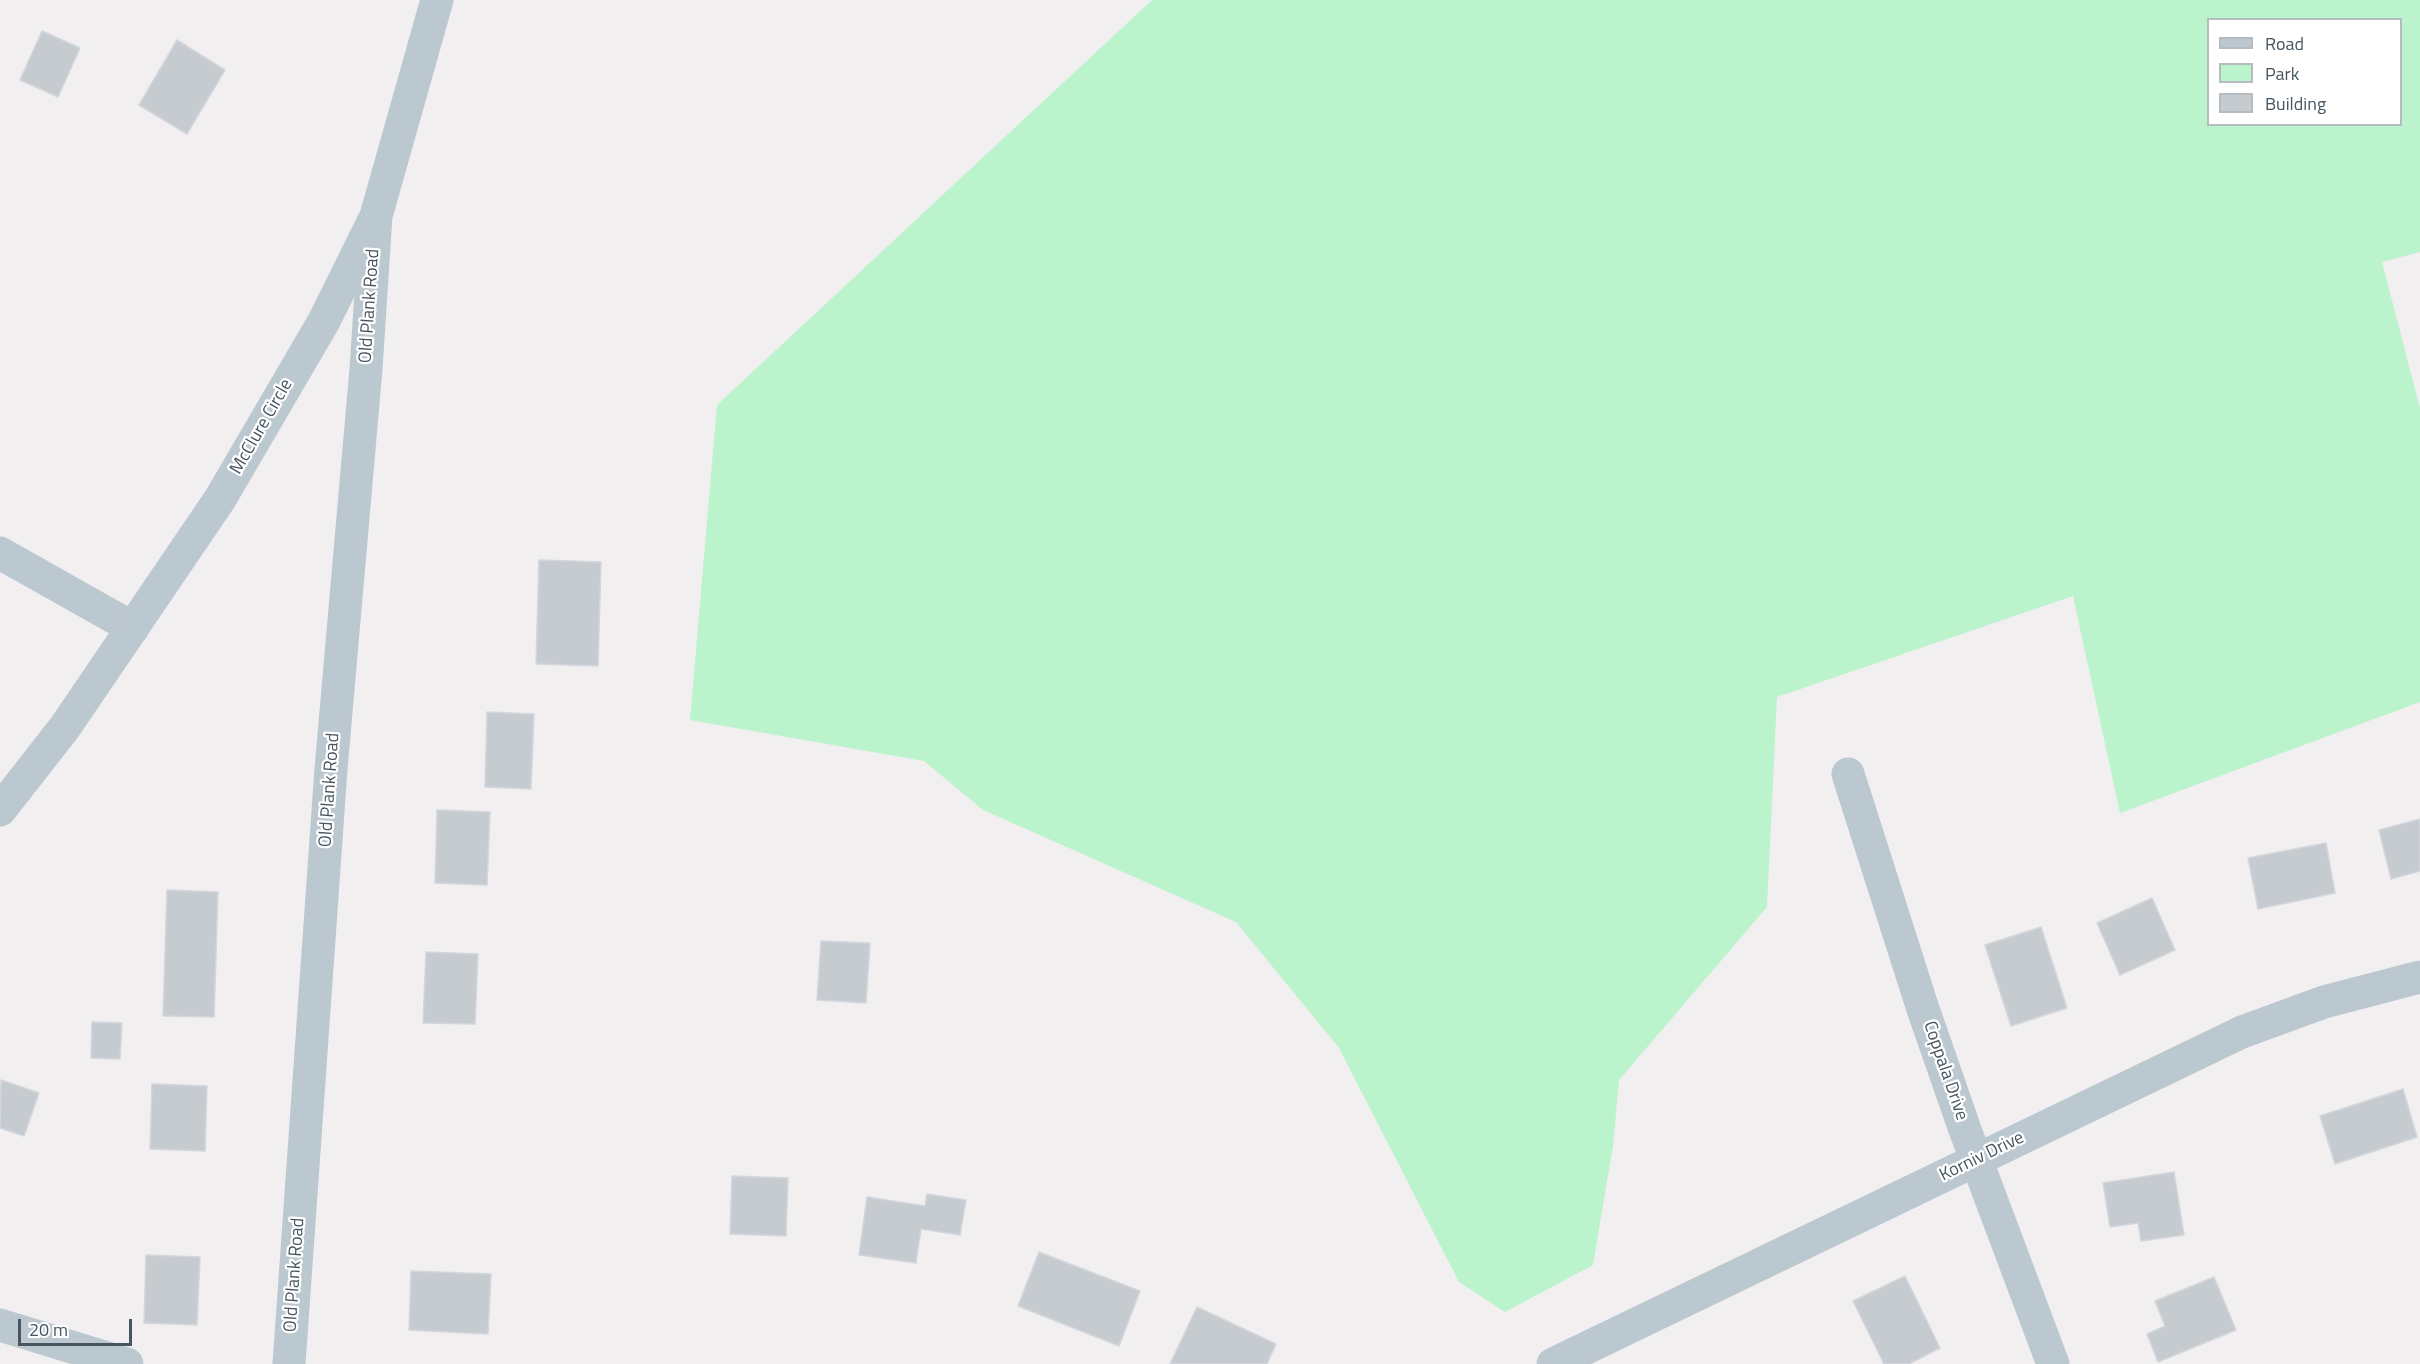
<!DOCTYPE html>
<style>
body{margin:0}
#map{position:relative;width:2420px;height:1364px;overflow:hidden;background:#f2eff0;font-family:"Titillium Web",sans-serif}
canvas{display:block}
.legend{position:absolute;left:2207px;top:18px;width:195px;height:108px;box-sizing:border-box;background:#fff;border:2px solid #b5bbbf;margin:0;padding:8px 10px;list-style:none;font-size:18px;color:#46555f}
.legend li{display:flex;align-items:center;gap:12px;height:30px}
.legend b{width:30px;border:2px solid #b5bbbf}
.scale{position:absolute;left:18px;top:1319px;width:114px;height:27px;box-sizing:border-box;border:3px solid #46555f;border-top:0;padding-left:8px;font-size:18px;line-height:21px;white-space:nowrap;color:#46555f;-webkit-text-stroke:4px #fff;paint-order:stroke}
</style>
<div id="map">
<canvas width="2420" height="1364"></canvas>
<ul class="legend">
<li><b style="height:8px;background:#bcc8d0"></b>Road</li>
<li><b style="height:16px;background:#bbf3cc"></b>Park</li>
<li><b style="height:16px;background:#c6cbd0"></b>Building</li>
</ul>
<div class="scale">20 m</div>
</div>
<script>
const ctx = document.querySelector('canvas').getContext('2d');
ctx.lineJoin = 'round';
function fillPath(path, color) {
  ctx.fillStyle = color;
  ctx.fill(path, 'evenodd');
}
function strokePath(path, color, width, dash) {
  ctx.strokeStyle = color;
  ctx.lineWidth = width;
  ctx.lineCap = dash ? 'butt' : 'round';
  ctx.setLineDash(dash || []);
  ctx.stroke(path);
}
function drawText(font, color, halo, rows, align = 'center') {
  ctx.font = font + ' "Titillium Web",sans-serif';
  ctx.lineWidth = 4.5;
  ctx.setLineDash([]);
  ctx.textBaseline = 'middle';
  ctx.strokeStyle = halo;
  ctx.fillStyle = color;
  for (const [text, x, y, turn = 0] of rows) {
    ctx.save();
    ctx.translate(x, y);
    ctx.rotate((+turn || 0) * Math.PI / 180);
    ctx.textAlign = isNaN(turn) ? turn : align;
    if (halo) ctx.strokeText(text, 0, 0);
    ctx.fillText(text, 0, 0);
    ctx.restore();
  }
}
fillPath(new Path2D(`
 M1152 0H2420V252L2382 262 2420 408V702L2120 813 2073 596 1777 697 1767 907 1619 1080 1613 1146 1593 1265 1505 1312 1459 1282 1339 1048 1236 922 983 810 924 761 690 720 717 405ZM2208 20H2400V124H2208Z`), '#bbf3cc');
const building = new Path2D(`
 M42 31 80 48 58 97 20 80Z
 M177 40 225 70 187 134 139 105Z
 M539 560 601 562 598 666 536 664Z
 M487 712 534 714 531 789 485 787Z
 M437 810 490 812 487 885 435 883Z
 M2420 819V871L2391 879 2379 830Z
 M2326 843 2335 893 2258 909 2248 858Z
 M167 890 218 892 214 1017 163 1016Z
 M2152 898 2175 950 2120 975 2097 923Z
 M2041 927 2067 1008 2011 1026 1985 945Z
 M821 941 870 943 866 1003 817 1000Z
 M426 952 478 954 475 1024 423 1023Z
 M92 1022 122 1023 120 1059 91 1058Z
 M1 1080 39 1093 24 1136 0 1128Z
 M152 1084 207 1086 205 1151 150 1149Z
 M2403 1089 2417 1137 2335 1164 2320 1116Z
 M2174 1172 2184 1235 2141 1241 2138 1223 2110 1227 2103 1183Z
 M732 1176 788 1178 786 1236 730 1234Z
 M927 1194 966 1200 960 1235 921 1229 916 1263 859 1255 867 1197 925 1206Z
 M1039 1252 1140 1291 1119 1346 1018 1306Z
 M146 1255 200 1257 197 1325 144 1323Z
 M411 1271 491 1274 488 1334 409 1330Z
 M1905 1276 1940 1348 1909 1364H1884L1853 1301Z
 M2214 1277 2236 1330 2158 1362 2147 1334 2165 1326 2155 1301Z
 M1197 1307 1276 1344 1267 1364H1170Z`);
fillPath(building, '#c6cbd0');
strokePath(building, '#d3d6dc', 1.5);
strokePath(new Path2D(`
 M0 553 133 628
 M1848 774 1922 1006 1964 1127 2053 1364
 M0 1325 127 1364
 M1553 1364 2242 1032 2324 1002 2420 977`), '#bcc8d0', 33);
strokePath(new Path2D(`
 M0 810 65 727 220 499 324 321 376 216 437 0
 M289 1364 331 769 366 369 376 216`), '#bcc8d0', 33);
drawText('18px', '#46555f', '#fff', [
 ["Old Plank Road",370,306,-86],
 ["McClure Circle",262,427,-60],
 ["Old Plank Road",330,790,-86],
 ["Coppala Drive",1945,1071,71],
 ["Korniv Drive",1982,1157,-26],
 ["Old Plank Road",295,1275,-86]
]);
</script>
